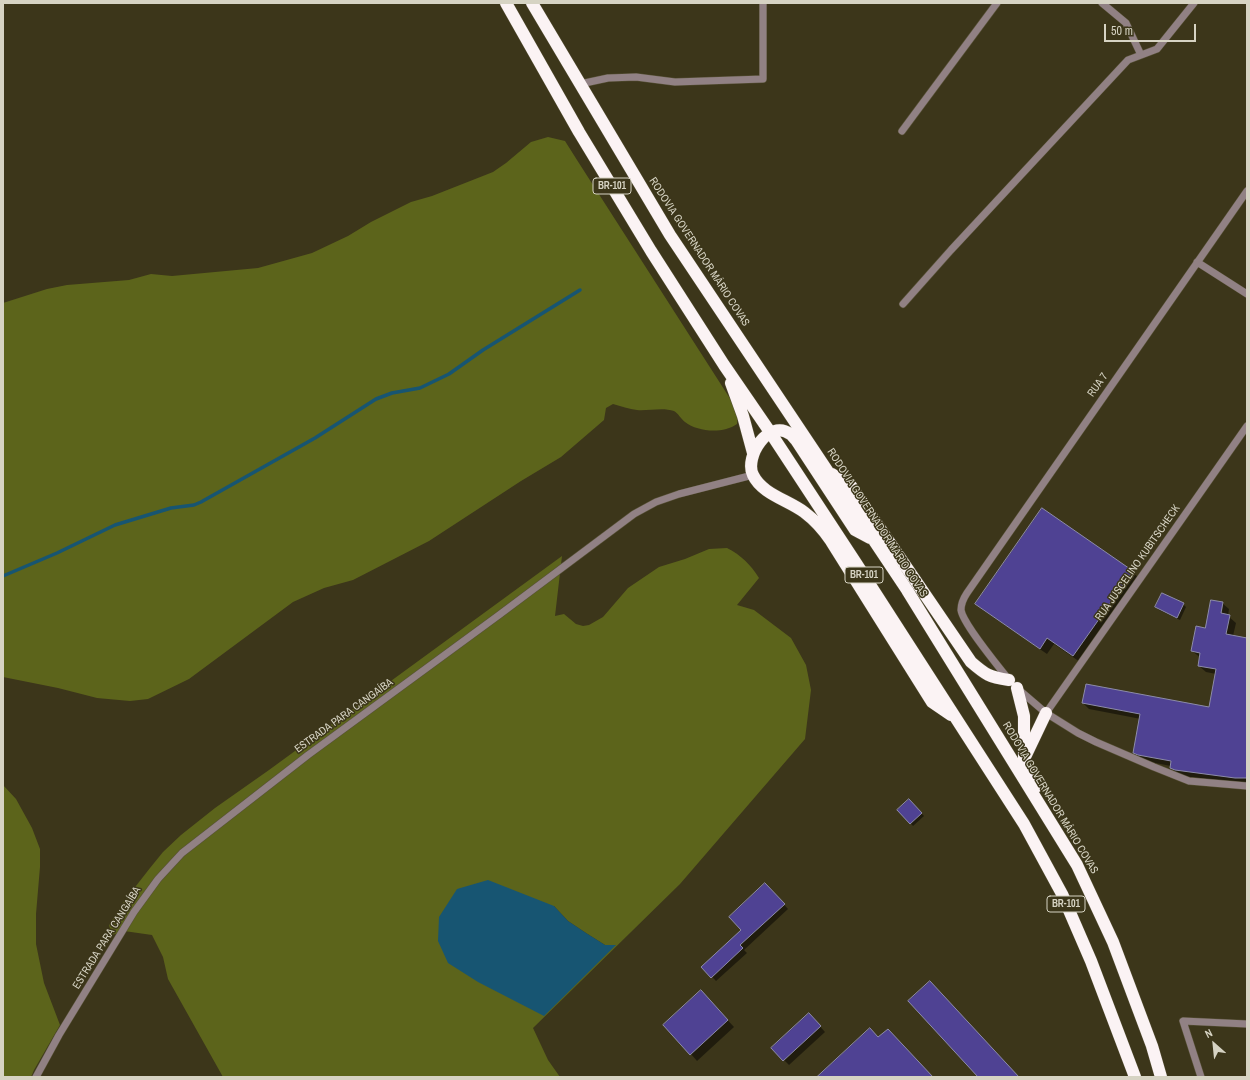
<!DOCTYPE html>
<meta charset="utf-8">
<style>
body{margin:0}
#map{position:relative;width:1250px;height:1080px;overflow:hidden;background:#3c361a;font-family:"Archivo Narrow",sans-serif}
canvas{display:block}
.frame{position:absolute;inset:0;border:4px solid #d6d3c3;pointer-events:none}
.north{position:absolute;left:1194px;top:1024px;width:40px;height:40px;-webkit-text-stroke:3px #3c361a;paint-order:stroke;rotate:333deg;font-size:11px;font-weight:700;line-height:16px;text-align:center;color:#d6d3c3}
.north::after{content:'';display:block;margin:auto;width:14px;height:18px;background:#d6d3c3;clip-path:polygon(50% 0,100% 100%,50% 72%,0 100%)}
.scale{position:absolute;left:1104px;top:24px;width:92px;height:18px;box-sizing:border-box;border:2px solid #d6d3c3;border-top:0;padding-left:5px;font-size:12px;line-height:14px;white-space:nowrap;color:#d6d3c3;-webkit-text-stroke:3px #3c361a;paint-order:stroke}
</style>
<div id="map">
<canvas width="1250" height="1080"></canvas>
<div class="frame"></div>
<div class="north">N</div>
<div class="scale">50 m</div>
</div>
<script>
const ctx = document.querySelector('canvas').getContext('2d');
ctx.lineJoin = 'round';
function fillPath(path, color) {
  ctx.fillStyle = color;
  ctx.fill(path, 'evenodd');
}
function strokePath(path, color, width, dash) {
  ctx.strokeStyle = color;
  ctx.lineWidth = width;
  ctx.lineCap = dash ? 'butt' : 'round';
  ctx.setLineDash(dash || []);
  ctx.stroke(path);
}
function drawText(font, color, halo, rows, align = 'center') {
  ctx.font = font + ' "Archivo Narrow",sans-serif';
  ctx.lineWidth = 3;
  ctx.setLineDash([]);
  ctx.textBaseline = 'middle';
  ctx.strokeStyle = halo;
  ctx.fillStyle = color;
  for (const [text, x, y, turn = 0] of rows) {
    ctx.save();
    ctx.translate(x, y);
    ctx.rotate((+turn || 0) * Math.PI / 180);
    ctx.textAlign = isNaN(turn) ? turn : align;
    if (halo) ctx.strokeText(text, 0, 0);
    ctx.fillText(text, 0, 0);
    ctx.restore();
  }
}
fillPath(new Path2D(`
 M548 137 565 141 577 160 738 411 737 424C723 434 698 432 685 422 681 419 678 413 674 411 663 407 648 411 637 410 629 409 621 406 613 404L606 408 604 420 561 457 521 481 429 541 353 580 324 588 293 602 189 679 148 699 130 701 97 698 58 688 3 677V303L47 289 67 285 129 280 151 274 172 276 258 268 312 253 348 236 371 222 411 202 432 196 493 172 506 163 531 142Z
 M727 548C741 555 751 565 759 578L737 605 754 610 791 638 806 665 811 690 805 739 680 884 533 1028 548 1060 560 1077H223L168 979 163 957 152 935 124 931 112 935 109 925 125 900 150 868 163 852 181 835 215 808 269 770 562 556 555 616 564 614 576 624 583 626 589 625 603 617 628 588 659 567 685 559 709 549ZM554 906 568 921 586 933 605 945 616 946 438 941Z
 M3 785 16 799 32 828 40 849V867L36 914V944L44 983 60 1025 34 1070 31 1077H3Z`), '#5c641b');
fillPath(new Path2D(`
 M488 880 554 906 568 921 586 933 605 945H616L544 1016 478 982 448 963 438 941 439 917 457 889Z`), '#175572');
fillPath(new Path2D(`
 M1132 572 1139 578 1080 662 1054 644 1047 654 983 610 977 604Z
 M1222 603 1229 609 1228 616 1236 623 1233 636 1247 639V784L1183 776 1178 774 1171 768V766L1145 761 1141 759 1134 752 1141 719 1089 709 1083 703 1209 708 1216 674 1206 672 1199 666 1201 658 1192 651ZM1221 606H1223L1221 619Z
 M1183 604 1186 607 1180 620 1159 610 1156 607Z
 M909 800 924 816 913 826 899 810Z
 M769 888 788 909 744 950 747 953 716 981 703 967 743 930Z
 M707 998 734 1027 697 1061 691 1054Z
 M809 1014 825 1032 789 1065 772 1048Z`), '#0007');
strokePath(new Path2D(`
 M3 576 57 553 115 525 171 508 194 505 201 502 315 438 376 399 392 393 420 388 449 374 483 350 580 290`), '#175572', 3.5);
const building = new Path2D(`
 M1042 508 1133 571 1073 656 1047 638 1040 649 975 604Z
 M1162 593 1184 603 1177 618 1155 607Z
 M1211 600 1223 602 1221 613 1230 615 1226 634 1247 638V778H1235L1175 770 1170 768 1171 761 1138 755 1133 753 1140 714 1082 703 1086 684 1209 707 1216 669 1198 666 1200 653 1191 651 1196 626 1205 628Z
 M909 799 922 813 910 824 897 810Z
 M765 883 785 904 740 945 743 948 711 978 701 967 741 930 729 917Z
 M930 981 1019 1077H978L908 1001Z
 M701 990 728 1020 690 1055 663 1025Z
 M809 1013 821 1026 783 1061 771 1048Z
 M870 1028 878 1037 888 1029 933 1077H817Z`);
fillPath(building, '#4f4293');
strokePath(building, '#8d8ca9', 1);
const minor = new Path2D(`
 M1102 3 1126 23 1141 55
 M580 84 608 78 636 77 675 82 763 79V3
 M902 131 997 3
 M1197 262 1247 294
 M903 304 951 250 1128 60 1157 49 1194 3
 M1009 680C999 667 963 624 961 610 961 603 963 599 967 593L1247 191
 M1018 689 1046 713 1078 733 1096 742 1154 767 1189 781 1247 786
 M1046 713 1247 426
 M36 1077 59 1035 134 912 158 879 182 853 308 755 499 615 634 514 656 502 679 494 753 475
 M1201 1077 1183 1021 1247 1024`);
const highway = new Path2D(`
 M506 3 579 132 651 251 724 365 770 432 856 563 1024 824 1062 894 1091 961 1135 1077
 M532 3 670 235 907 590 1077 865 1113 942 1152 1046 1161 1077
 M731 383 743 416 753 453
 M832 474 851 486 971 662C986 675 989 677 1009 680
 M870 538 855 530 796 440C794 438 792 435 790 434 769 418 744 457 753 475 762 494 788 500 804 512 816 521 823 529 831 541L932 702 951 715
 M1017 688 1024 716V758L1036 787
 M1026 755 1046 713`);
strokePath(minor, '#585238', 8);
strokePath(highway, '#585238', 13);
strokePath(minor, '#918184', 7);
strokePath(highway, '#fbf3f4', 12);
for (const [x, y, w] of [
 [612,186,38],
 [864,575,38],
 [1066,904,38]
]) {
  const box = new Path2D();
  box.roundRect(x - w / 2, y - 8, w, 16, 3);
  ctx.fillStyle = '#3c361a';
  ctx.fill(box);
  strokePath(box, '#d6d3c3', 1);
}
drawText('bold 10px', '#d6d3c3', null, [
 ["BR-101",612,186],
 ["BR-101",864,575],
 ["BR-101",1066,904]
]);
drawText('11px', '#d6d3c3', '#3c361a', [
 ["RODOVIA GOVERNADOR MÁRIO COVAS",699,252,57],
 ["RUA 7",1098,385,-55],
 ["RODOVIA GOVERNADOR MÁRIO COVAS",877,523,57],
 ["RUA JUSCELINO KUBITSCHECK",1138,563,-55],
 ["ESTRADA PARA CANGAÍBA",344,716,-36],
 ["RODOVIA GOVERNADOR MÁRIO COVAS",1050,798,59],
 ["ESTRADA PARA CANGAÍBA",107,938,-58]
]);
</script>
